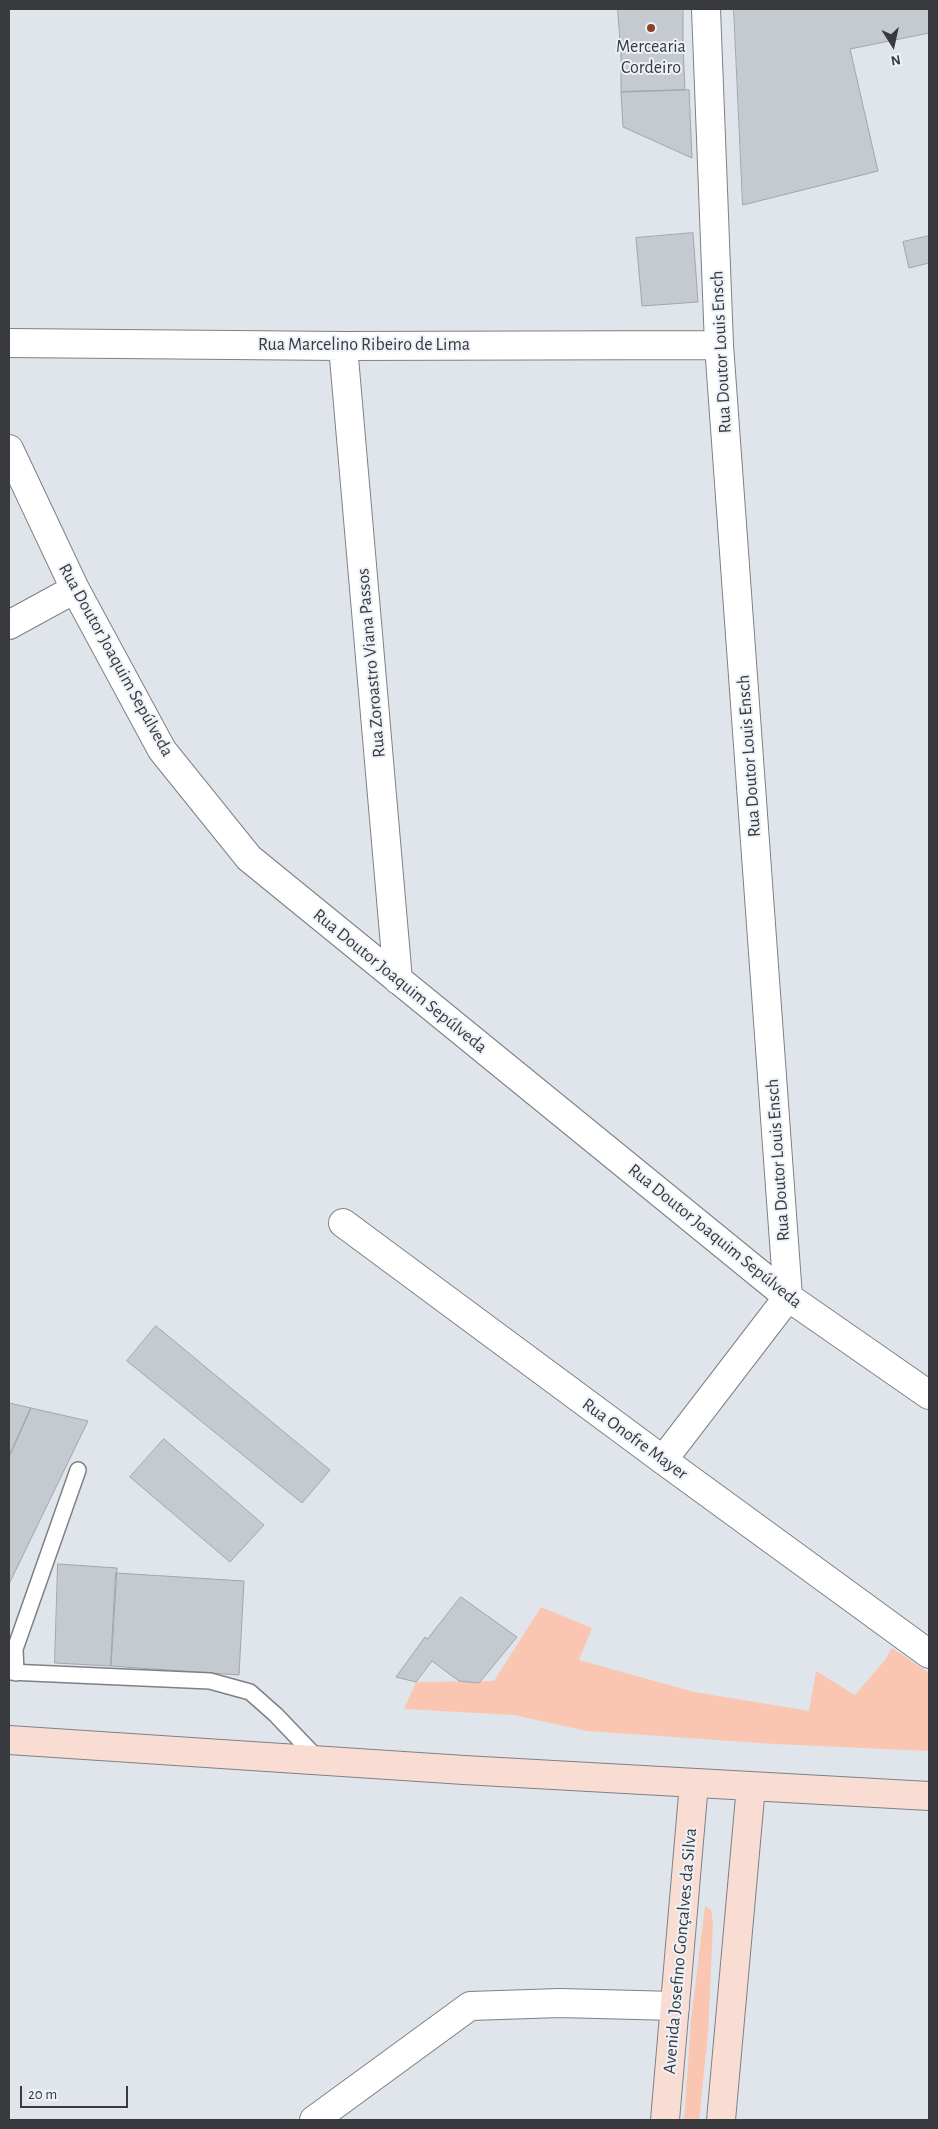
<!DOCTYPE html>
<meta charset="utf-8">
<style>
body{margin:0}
#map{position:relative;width:938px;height:2129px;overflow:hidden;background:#e0e4eb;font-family:"Alegreya Sans",sans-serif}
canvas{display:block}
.frame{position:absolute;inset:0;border:10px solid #383a3d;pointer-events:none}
.north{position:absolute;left:868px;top:20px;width:50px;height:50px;-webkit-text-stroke:4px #edf2f8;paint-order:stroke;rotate:170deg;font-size:14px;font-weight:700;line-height:20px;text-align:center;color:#383a3d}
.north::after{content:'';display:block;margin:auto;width:18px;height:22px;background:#383a3d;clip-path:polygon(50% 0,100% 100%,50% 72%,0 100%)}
.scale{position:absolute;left:20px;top:2086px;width:108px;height:22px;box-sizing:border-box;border:2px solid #383a3d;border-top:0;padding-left:6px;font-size:15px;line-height:18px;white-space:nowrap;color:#383a3d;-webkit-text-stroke:4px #edf2f8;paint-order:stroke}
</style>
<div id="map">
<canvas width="938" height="2129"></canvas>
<div class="frame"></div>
<div class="north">N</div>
<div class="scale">20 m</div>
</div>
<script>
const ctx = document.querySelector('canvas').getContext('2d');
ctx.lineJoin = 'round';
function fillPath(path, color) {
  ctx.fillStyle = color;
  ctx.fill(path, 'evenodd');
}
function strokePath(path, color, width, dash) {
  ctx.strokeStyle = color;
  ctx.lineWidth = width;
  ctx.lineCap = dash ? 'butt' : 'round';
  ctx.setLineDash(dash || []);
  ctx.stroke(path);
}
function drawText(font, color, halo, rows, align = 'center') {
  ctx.font = font + ' "Alegreya Sans",sans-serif';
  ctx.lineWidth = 4;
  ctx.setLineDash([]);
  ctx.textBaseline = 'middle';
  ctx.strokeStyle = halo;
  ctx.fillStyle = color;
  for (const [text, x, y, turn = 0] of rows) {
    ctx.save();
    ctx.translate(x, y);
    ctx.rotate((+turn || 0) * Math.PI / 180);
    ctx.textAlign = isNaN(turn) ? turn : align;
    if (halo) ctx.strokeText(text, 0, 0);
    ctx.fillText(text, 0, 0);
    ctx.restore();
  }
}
fillPath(new Path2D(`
 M541 1607 592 1628 579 1660 694 1692 809 1711 816 1671 855 1695 885 1660 892 1648 929 1673V1751L775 1744 587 1731 514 1715 404 1709 416 1682 494 1681Z
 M705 1906 711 1910 713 1922 708 2034 699 2120H684L691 2020Z`), '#fac6b2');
const building = new Path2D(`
 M618 9H683V47L621 49Z
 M734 9H929V33L850 49 878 171 743 205Z
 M683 47 685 90 621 92V49Z
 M689 90 692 158 623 127 621 92Z
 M693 233 698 302 642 306 636 238Z
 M929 236V263L909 268 903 242Z
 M156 1326 330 1470 302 1503 127 1361Z
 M9 1403 31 1408 9 1457Z
 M31 1408 88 1421 9 1584V1457Z
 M164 1439 264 1525 230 1562 130 1477Z
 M58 1564 117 1568 111 1666 55 1663Z
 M116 1573 244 1581 239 1675 111 1666Z
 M461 1597 517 1637 479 1683 459 1681 432 1661 416 1682 396 1677 425 1637 427 1639Z`);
fillPath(building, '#c5cad0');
strokePath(building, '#a1a6ac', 1);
const lane = new Path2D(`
 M9 1672 210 1681 250 1692 276 1715 318 1759
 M16 1673 15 1649 78 1470`);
const street = new Path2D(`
 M9 343 343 346 719 345
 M343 346 398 980
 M9 449 75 589 162 750 249 858 788 1297 929 1395
 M9 625 75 589
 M343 1223 663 1460 929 1654
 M663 1460 788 1297 719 345 706 9
 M314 2120 470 2006 560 2003 675 2006`);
const secondary = new Path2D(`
 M9 1740 464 1770 929 1796
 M665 2120 694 1783
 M721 2120 751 1786`);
strokePath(lane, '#7d8187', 18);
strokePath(street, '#7d8187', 30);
strokePath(secondary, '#7d8187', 30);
strokePath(lane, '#fff', 15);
strokePath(street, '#fff', 28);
strokePath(secondary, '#f9ddd2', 28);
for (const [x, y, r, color] of [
 [651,28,5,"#8b4224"]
]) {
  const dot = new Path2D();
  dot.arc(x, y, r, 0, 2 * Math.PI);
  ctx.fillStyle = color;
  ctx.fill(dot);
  strokePath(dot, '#edf2f8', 2);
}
drawText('18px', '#383a3d', '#edf2f8', [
 ["Mercearia",651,47],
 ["Cordeiro",651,68]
]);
drawText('18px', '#383a3d', '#edf2f8', [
 ["Rua Marcelino Ribeiro de Lima",364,345],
 ["Rua Doutor Louis Ensch",721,352,-93],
 ["Rua Doutor Joaquim Sepúlveda",116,660,61],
 ["Rua Zoroastro Viana Passos",371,663,-95],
 ["Rua Doutor Louis Ensch",749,756,-94],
 ["Rua Doutor Joaquim Sepúlveda",400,981,39],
 ["Rua Doutor Louis Ensch",778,1160,-94],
 ["Rua Doutor Joaquim Sepúlveda",715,1236,39],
 ["Rua Onofre Mayer",635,1439,36],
 ["Avenida Josefino Gonçalves da Silva",680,1951,-85]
]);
</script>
